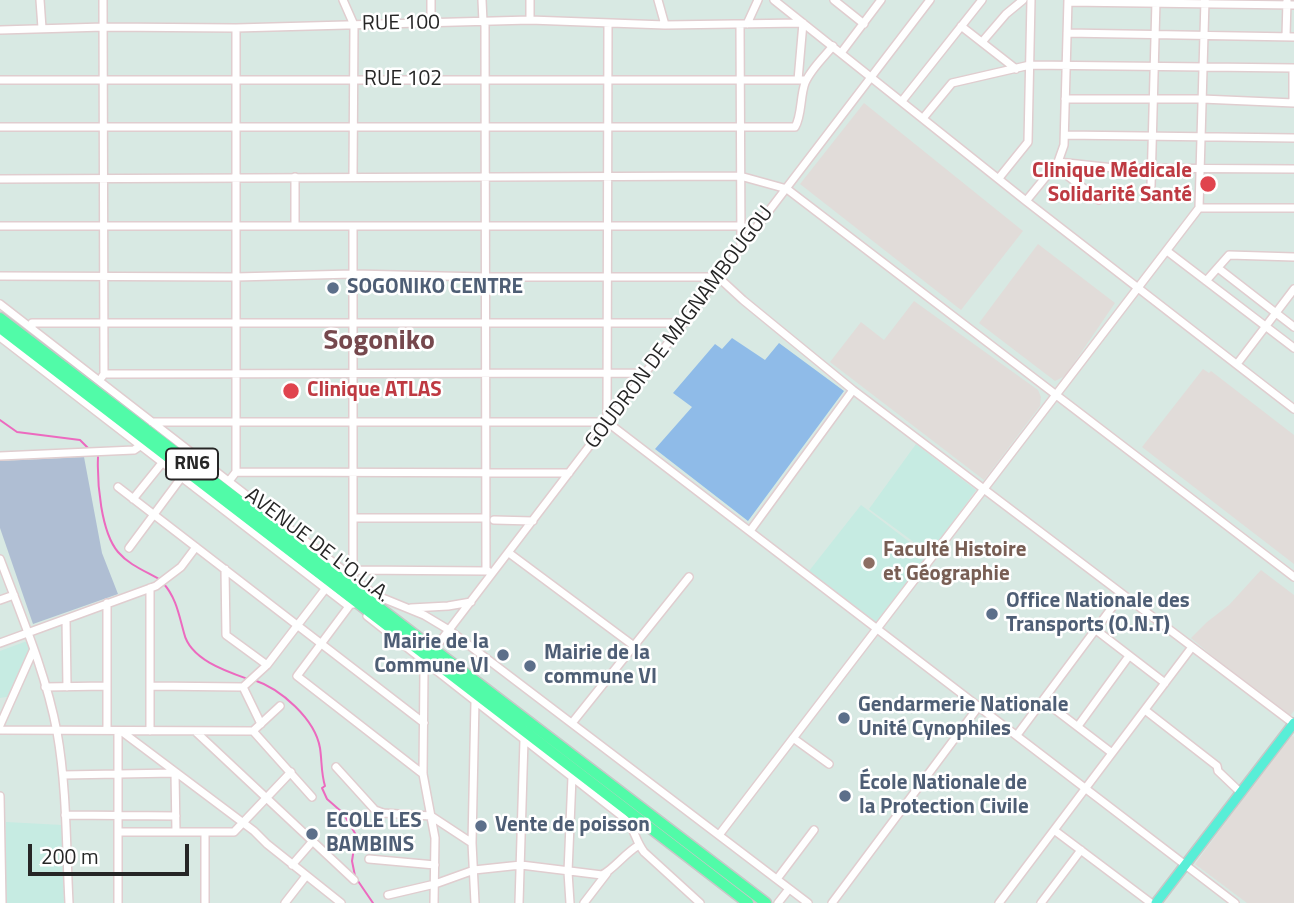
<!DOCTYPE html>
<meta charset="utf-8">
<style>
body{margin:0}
#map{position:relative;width:1294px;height:903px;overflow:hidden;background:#d8e9e3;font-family:"Titillium Web",sans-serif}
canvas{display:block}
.scale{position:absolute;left:28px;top:844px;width:161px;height:32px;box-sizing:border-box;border:4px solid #262626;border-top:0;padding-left:9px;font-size:21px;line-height:24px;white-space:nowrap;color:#262626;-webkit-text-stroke:5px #fff;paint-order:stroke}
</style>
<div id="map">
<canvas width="1294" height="903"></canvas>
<div class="scale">200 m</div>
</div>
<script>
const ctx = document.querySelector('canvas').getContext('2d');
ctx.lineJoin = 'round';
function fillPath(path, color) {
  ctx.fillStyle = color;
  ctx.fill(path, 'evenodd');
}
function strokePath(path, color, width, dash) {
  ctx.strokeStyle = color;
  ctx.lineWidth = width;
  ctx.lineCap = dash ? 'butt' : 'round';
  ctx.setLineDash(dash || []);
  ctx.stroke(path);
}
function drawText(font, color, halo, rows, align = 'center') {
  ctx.font = font + ' "Titillium Web",sans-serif';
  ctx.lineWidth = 5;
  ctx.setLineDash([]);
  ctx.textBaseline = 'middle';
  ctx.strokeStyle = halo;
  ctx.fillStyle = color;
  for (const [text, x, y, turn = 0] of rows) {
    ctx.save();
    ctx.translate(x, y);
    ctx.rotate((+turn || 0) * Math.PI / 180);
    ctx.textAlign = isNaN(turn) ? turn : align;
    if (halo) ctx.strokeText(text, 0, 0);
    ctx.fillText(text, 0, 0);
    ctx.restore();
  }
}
fillPath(new Path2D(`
 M864 103 1023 231 961 310 800 184Z
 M1038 244 1115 303 1065 376 1055 381 979 323Z
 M914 301 1038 390 1041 397 1040 406 984 480 830 362 861 322 884 340Z
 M1203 369 1209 373 1211 371 1294 435V564L1142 447Z
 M1261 570 1294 595V711L1287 719 1191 638 1207 622 1229 605Z
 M1290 734 1294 737V903H1247L1195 864Z`), '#e1dcd9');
fillPath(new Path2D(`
 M916 444 976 490 930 554 869 509Z
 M861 505 928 556 877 624 809 571Z
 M27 641 30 650 12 696 0 698V651Z
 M6 822 62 825 64 903H5Z`), '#c6ebe2');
fillPath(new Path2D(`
 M84 457 102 553 118 594 33 624 0 528V461Z`), '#afbed3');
fillPath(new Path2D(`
 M732 338 765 360 779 343 844 391 748 521 655 449 692 407 673 393 715 344 722 349Z`), '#8fbbe8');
strokePath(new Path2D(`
 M0 420 17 432 80 440 89 449
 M98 457C97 483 101 532 118 552 129 565 145 571 159 579
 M163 583C176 597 179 615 184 633 190 659 225 671 248 679
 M254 680C281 689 315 719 320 748 322 761 321 773 325 786L322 788 327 799 343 813 356 835 352 861 355 876
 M358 881 373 903`), '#ec6abf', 2);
const minor = new Path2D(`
 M40 0 42 28
 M343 0 354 25 353 177
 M431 0V24
 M482 0 483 22
 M530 0V20
 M658 0 665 25
 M774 0 1026 201 1294 409
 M834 0 864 24
 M1068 2 1294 5
 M485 22 486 570
 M740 24 741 247
 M747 24 758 0
 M961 26 1016 69
 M0 30 104 27 236 28 530 20 665 25 802 23
 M1067 33 1294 37
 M1286 36 1287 1
 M982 42 1006 14 1023 0
 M841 53 881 0
 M1293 68V103
 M0 80H806
 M798 80 803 23
 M1065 99H1202L1294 103
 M902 101 982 0
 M924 117 952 83 1030 65 1294 68
 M0 127H795C802 116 800 96 805 83 810 70 824 57 833 46
 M1065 135 1294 138
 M1058 162 1114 168 1294 169
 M1055 166 1099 200
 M295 177V226
 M999 178 1028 142 1031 0
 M0 179 740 176 787 189 1294 577
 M1151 186 1156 1
 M1026 201 1058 162 1064 145 1068 0
 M1199 208H1294
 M0 226H741L755 230
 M1167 251 1294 348
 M1218 268 1294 327
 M0 276 236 277 353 274 485 277H718L743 300 853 390 1294 724
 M1206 281 1229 255 1294 257
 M0 304 375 595 424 615 449 630 808 903
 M32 328V323H684
 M0 337 347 605 354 604
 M1237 364 1294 289
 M104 374 646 373
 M102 377 104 374 103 0
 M607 421 608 23
 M152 422H607L1235 903
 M0 456 134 450 140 446
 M236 472 569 473
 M229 481 236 472V28
 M118 487 424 723
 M133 499 162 463
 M353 518H486
 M494 520 533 521
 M750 531 853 390
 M129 548 181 478
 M509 553 634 646
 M0 559C21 615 46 673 57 732 67 788 66 846 69 903
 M225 569 226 635 267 665
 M353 570 488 571
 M349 578 353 570V226
 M150 588V731
 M0 600 14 595
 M350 605 297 676 423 774
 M411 608 448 606 471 602
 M367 616 623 817C636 829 634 839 644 852L700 903
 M66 619 67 687
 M1096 630 1165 683
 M0 643 156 586 181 567 196 547
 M150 686 243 687 267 665 326 588
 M45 687 107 686
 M243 687 261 724
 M1044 701 1112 753
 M1145 710 1217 766 1218 771 1240 792
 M572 723 689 577
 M0 725 33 651
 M1078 726 1129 656
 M0 730 253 731 280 706
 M107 730V603
 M121 731 254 831 267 844 341 903
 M253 731 312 797
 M196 732 354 880
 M1017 735 1122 594
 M793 738 829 764
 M336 767 375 810 383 813 431 816 472 843 475 903
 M63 775 175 773 176 832
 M0 796 2 903
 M65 815 176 816
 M1054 830 1151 903
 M118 832H234L291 772
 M205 832V903
 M719 835 1199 208 1205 0
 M472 843 475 701
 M369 859 435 865
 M292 865 312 842
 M777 879 814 830
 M388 895 435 884 474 870 521 865 602 875C615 868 624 854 639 845
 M118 903V731
 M285 903 306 876
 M434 903 435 838 423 774 424 670 429 656 930 0
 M519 903 524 740
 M570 903 568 872 572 777
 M584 903 607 873
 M778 903 789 889
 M832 903 979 706
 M999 903 1192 647
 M1041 903 1081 850`);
const major = new Path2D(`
 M1156 903 1294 723`);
const highway = new Path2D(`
 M0 318 766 903
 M0 328 748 903`);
strokePath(minor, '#e0cdcf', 10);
strokePath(major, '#c7c7c7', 12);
strokePath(highway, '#c7c7c7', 13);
strokePath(minor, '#fff', 7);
strokePath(major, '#58eed7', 9);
strokePath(highway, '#51fba8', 10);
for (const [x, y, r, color] of [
 [1208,184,9,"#e0444e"],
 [333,288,7,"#5c6f8a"],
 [291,391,9,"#e0444e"],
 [869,563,7,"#8d6e63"],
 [992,614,7,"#5c6f8a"],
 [503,655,7,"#5c6f8a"],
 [530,666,7,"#5c6f8a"],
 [844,718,7,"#5c6f8a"],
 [845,796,7,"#5c6f8a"],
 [481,826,7,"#5c6f8a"],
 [312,834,7,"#5c6f8a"]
]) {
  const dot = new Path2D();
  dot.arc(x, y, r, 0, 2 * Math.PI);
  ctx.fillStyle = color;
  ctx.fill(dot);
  strokePath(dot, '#fff', 2.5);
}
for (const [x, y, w] of [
 [192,464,52]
]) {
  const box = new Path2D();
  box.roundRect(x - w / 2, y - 15.5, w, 31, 5);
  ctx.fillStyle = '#fff';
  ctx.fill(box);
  strokePath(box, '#262626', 2);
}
drawText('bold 19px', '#262626', null, [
 ["RN6",192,464]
]);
drawText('21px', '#262626', '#fff', [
 ["RUE 100",401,24,-1],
 ["RUE 102",403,80],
 ["GOUDRON DE MAGNAMBOUGOU",680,328,-53],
 ["AVENUE DE L'O.U.A.",317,546,37]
]);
drawText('bold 21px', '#be3a42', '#fff', [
 ["Clinique Médicale",1192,172],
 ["Solidarité Santé",1192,196],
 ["Clinique ATLAS",307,391,"left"]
], 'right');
drawText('bold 21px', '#4e5e75', '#fff', [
 ["SOGONIKO CENTRE",347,288],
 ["Office Nationale des",1006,602],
 ["Transports (O.N.T)",1006,626],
 ["Mairie de la",489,643,"right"],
 ["Commune VI",489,667,"right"],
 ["Mairie de la",544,654],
 ["commune VI",544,678],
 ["Gendarmerie Nationale",858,706],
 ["Unité Cynophiles",858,730],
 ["École Nationale de",859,784],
 ["la Protection Civile",859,808],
 ["ECOLE LES",326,822],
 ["BAMBINS",326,846],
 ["Vente de poisson",495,826]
], 'left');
drawText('bold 21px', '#785e54', '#fff', [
 ["Faculté Histoire",883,551],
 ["et Géographie",883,575]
], 'left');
drawText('bold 28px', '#76484d', '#fff', [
 ["Sogoniko",379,342]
]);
</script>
